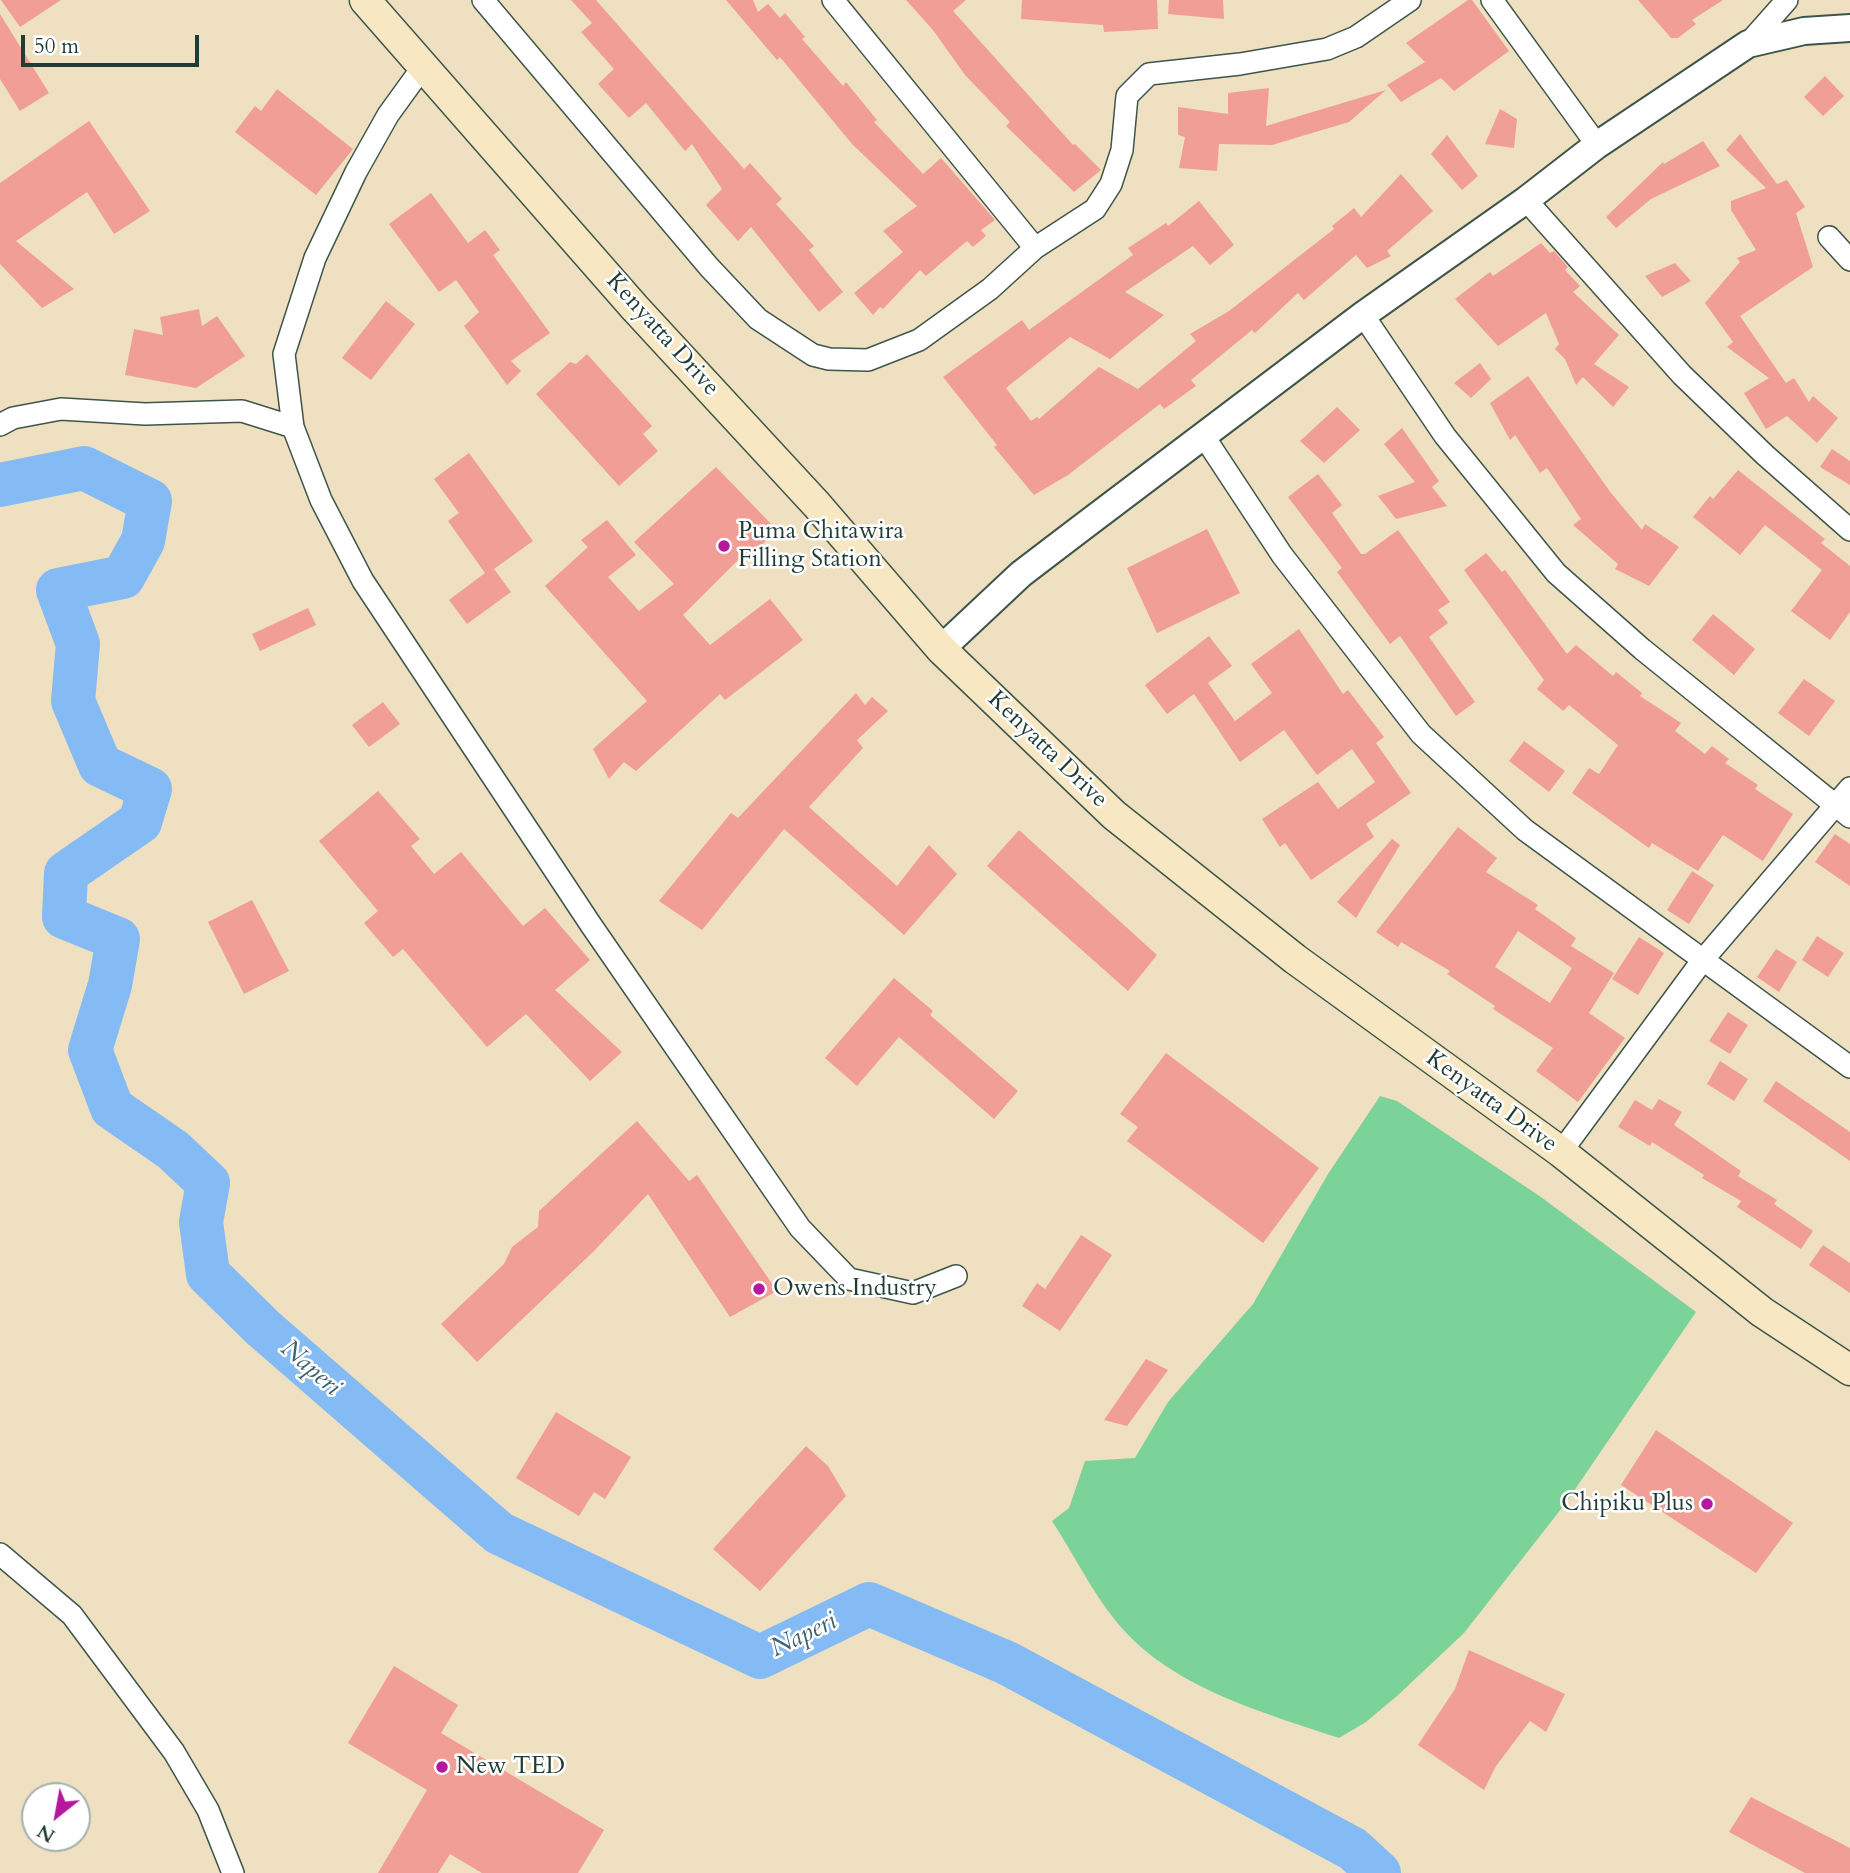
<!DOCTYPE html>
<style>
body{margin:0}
#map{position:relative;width:1850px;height:1873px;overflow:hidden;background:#eee0c0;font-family:Cardo,serif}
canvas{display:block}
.north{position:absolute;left:21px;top:1782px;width:70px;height:70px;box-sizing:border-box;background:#fff;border:2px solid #a5b1ae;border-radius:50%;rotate:211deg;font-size:19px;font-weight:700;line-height:28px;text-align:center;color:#1f3d34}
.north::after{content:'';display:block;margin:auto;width:24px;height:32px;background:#b5179e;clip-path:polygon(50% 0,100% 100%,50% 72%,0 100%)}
.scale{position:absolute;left:21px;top:35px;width:178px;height:32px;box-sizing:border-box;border:4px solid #1f3d34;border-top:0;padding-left:9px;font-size:21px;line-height:24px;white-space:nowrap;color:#1f3d34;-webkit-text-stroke:5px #fff;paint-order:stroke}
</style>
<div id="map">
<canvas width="1850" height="1873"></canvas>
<div class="north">N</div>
<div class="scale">50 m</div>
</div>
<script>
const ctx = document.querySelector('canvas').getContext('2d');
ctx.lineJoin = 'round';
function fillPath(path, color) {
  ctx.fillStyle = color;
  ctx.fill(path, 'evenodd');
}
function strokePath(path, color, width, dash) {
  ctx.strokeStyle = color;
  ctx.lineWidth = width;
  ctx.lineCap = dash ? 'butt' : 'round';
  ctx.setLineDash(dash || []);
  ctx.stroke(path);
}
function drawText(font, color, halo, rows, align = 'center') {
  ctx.font = font + ' Cardo,serif';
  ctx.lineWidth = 5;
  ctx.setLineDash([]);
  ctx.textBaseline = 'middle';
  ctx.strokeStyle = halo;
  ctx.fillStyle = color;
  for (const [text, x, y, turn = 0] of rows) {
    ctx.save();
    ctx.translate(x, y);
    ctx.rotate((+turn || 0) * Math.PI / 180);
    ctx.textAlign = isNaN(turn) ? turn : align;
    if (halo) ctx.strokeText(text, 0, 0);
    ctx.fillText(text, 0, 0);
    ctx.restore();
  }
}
fillPath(new Path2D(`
 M1380 1096 1397 1101 1541 1197 1696 1312 1565 1504 1464 1633 1397 1696 1366 1722 1339 1738C1262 1712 1168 1687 1115 1620 1091 1590 1073 1553 1052 1521L1069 1508 1085 1461 1135 1458 1168 1402 1253 1304 1328 1174Z`), '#7bd399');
strokePath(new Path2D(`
 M0 485 84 468 150 501 143 541 123 577 58 590 78 644 73 701 100 765 150 789 140 822 66 873 64 917 118 939 110 985 90 1050 112 1108 173 1150 208 1183 201 1222 208 1274 263 1328 499 1533 760 1657 869 1604 1007 1663 1353 1849 1379 1873`), '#85bbf4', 44);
fillPath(new Path2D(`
 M1 0H61L20 27Z
 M571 0H596L744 169 750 163 782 199 776 204 814 246 809 250 843 292 819 312 751 227 738 241 706 205 722 189 692 144 685 151 646 103 629 118 598 84 614 69 581 32 592 23Z
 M726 0H753L758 12 768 4 780 18 785 13 805 37 802 39 843 86 846 82 877 120 874 122 923 174 941 158 995 220 981 230 986 236 973 247 967 241 926 276 920 270 883 309 880 307 873 315 854 293 903 252 883 231 917 206 852 144 780 57 777 60Z
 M906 0H966L953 11 1073 145 1075 144 1101 170 1074 192 1006 126 1010 122 965 75 933 30Z
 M1022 0H1157L1158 29 1104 32 1103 25 1021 19Z
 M1169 0H1223L1224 19 1168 14Z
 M1468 0H1472L1509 51 1454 91 1441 78 1401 102 1387 85 1425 62 1406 43Z
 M1638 0H1723L1692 20 1696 24 1678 38H1671Z
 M0 14 49 93 20 111 0 79Z
 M1825 76 1844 96 1823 116 1804 97Z
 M1269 88 1266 126 1386 90 1349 122 1272 145 1219 144 1217 171 1179 168 1185 137 1178 135V107L1228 114V93Z
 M277 89 353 149 316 195 235 132 255 106 261 111Z
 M1500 109 1517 119 1514 148 1485 144Z
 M89 121 150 211 114 234 87 192 16 241 74 289 42 308 0 264V183Z
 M1740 134 1777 184 1787 180 1805 207 1796 213 1813 267 1740 316 1786 383 1794 378 1809 402 1813 396 1838 418 1817 443 1787 416 1766 429 1744 393 1769 378 1727 347 1733 342 1705 303 1740 262 1737 258 1756 250 1731 210V201L1766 188 1726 150Z
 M1447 135 1478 176 1462 190 1431 154Z
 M1703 141 1720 166 1651 199 1616 228 1606 217 1663 162 1664 164Z
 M1401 174 1433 211 1387 251 1391 256 1367 268 1356 255 1304 300 1298 293 1255 333 1252 330 1191 380 1196 386 1164 409 1160 404 1068 475 1034 495 994 447 997 445 943 377 1022 320 1029 330 1133 255 1128 248 1166 223 1168 226 1199 201 1234 245 1210 265 1193 246 1125 292 1164 315 1110 359 1070 337 1006 388 1031 421 1037 417 1039 419 1099 367 1138 389 1196 341 1190 334 1229 311 1334 229 1332 226 1354 208 1361 217Z
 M431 193 468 243 485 230 500 250 493 255 550 333 511 361 521 371 507 385 464 326 479 312 456 280 439 292 389 224Z
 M1541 243 1550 253 1554 251 1568 267 1565 270 1580 286 1573 292 1619 335 1594 364 1629 387 1613 407 1583 377 1576 385 1565 359 1555 349 1559 344 1546 313 1498 346 1455 299 1490 272 1493 276Z
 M1675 263 1691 281 1662 297 1645 276Z
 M386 301 415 324 371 380 342 358Z
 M199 309 202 326 217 316 245 356 196 388 125 375 134 329 163 335 160 317Z
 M587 354 652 426 643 434 658 451 619 486 536 394 570 362 576 364Z
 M1480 363 1491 379 1471 398 1454 383Z
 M1528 376 1611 493 1642 530 1645 524 1679 547 1649 586 1615 569 1618 564 1573 525 1581 519 1547 468 1540 473 1515 435 1510 440 1490 403Z
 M1337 407 1360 430 1324 463 1300 441Z
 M1402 428 1439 481 1432 487 1447 506 1396 519 1378 496 1415 482 1384 444Z
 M1832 449 1850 461V485L1820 467Z
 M469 453 533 541 494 569 511 592 467 624 449 600 485 573 448 521 459 513 434 479Z
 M716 467 776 529 751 558 745 553 683 615 710 645 770 599 803 640 725 700 720 694 636 771 624 762 609 779 593 749 647 701 545 586 588 547 581 540 607 520 636 555 608 577 639 611 674 584 634 542Z
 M1738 470 1825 539 1821 543 1850 566V612L1830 640 1791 611 1822 570 1765 525 1740 555 1693 517 1710 496 1713 499Z
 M1318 474 1342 505 1332 513 1361 554H1365L1398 530 1450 602 1438 610 1448 623 1429 637 1475 702 1456 716 1400 636 1390 644 1337 572 1342 568 1288 497Z
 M1207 529 1240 593 1157 633 1127 568Z
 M1486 553 1502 572 1505 570 1567 654 1576 645 1613 676 1616 672 1642 693 1640 696 1681 723 1675 731 1705 754 1712 746 1729 759 1725 763 1758 785 1755 789 1793 814 1763 861 1723 835 1698 871 1652 843 1649 848 1572 793 1589 768 1599 774 1618 745 1569 705 1563 711 1537 689 1544 680 1464 570Z
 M308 608 316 625 260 651 252 634Z
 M1713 614 1755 649 1734 675 1692 640Z
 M1299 629 1343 694 1348 690 1384 737 1376 743 1411 793 1366 824 1374 837 1311 880 1285 843 1280 847 1262 819 1318 782 1338 809 1375 782 1352 749 1317 775 1284 730 1240 762 1194 694 1167 714 1145 685 1209 636 1232 666 1208 683 1235 721 1272 693 1251 664Z
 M1804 679 1835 701 1809 736 1778 713Z
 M856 693 865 705 872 697 888 711 857 740 863 748 809 807 897 886 929 845 957 874 904 935 784 829 702 930 659 901 731 813 738 818Z
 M383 702 400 724 369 747 352 725Z
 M1524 741 1565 771 1549 792 1509 761Z
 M378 791 420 839 411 846 434 874 461 852 523 926 545 908 590 960 555 990 622 1052 590 1081 526 1014 487 1047 403 949 393 957 364 923 378 911 319 841Z
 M1458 827 1497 858 1486 872 1538 905 1535 909 1576 938 1571 946 1614 973 1589 1013 1625 1038 1578 1102 1536 1071 1553 1048 1493 1009 1495 1006 1447 974 1450 971 1401 942 1398 947 1376 932ZM1518 931 1572 968 1550 1003 1495 967Z
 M1019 830 1157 955 1128 991 987 866Z
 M1835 834 1850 844V886L1815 862Z
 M1392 839 1400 845 1356 918 1337 902Z
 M1692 871 1714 885 1689 924 1667 910Z
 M252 900 289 971 244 994 208 922Z
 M1817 936 1844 953 1828 977 1802 960Z
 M1639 937 1664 953 1638 995 1612 979Z
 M1776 949 1797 962 1779 992 1757 977Z
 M894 978 933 1011 930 1015 1018 1091 994 1119 899 1037 857 1086 825 1058Z
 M1728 1012 1748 1025 1730 1054 1709 1041Z
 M1166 1053 1319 1168 1263 1243 1127 1141 1138 1127 1120 1114Z
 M1720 1061 1748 1079 1734 1101 1707 1084Z
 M1776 1081 1850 1132V1161L1763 1101Z
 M1659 1099 1682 1112 1674 1125 1741 1171 1738 1176 1777 1200 1774 1204 1813 1231 1801 1249 1737 1207 1741 1201 1702 1178 1704 1175 1652 1142 1650 1146 1618 1127 1635 1100 1652 1110Z
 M637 1121 689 1181 697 1175 777 1291 730 1317 648 1194 594 1251 477 1362 441 1324 504 1264 512 1247 538 1227 539 1211Z
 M1081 1235 1112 1255 1060 1331 1022 1306 1037 1283 1045 1289Z
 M1823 1245 1850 1263V1293L1809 1265Z
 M1146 1359 1168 1370 1127 1426 1104 1420Z
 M556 1412 631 1457 605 1499 594 1492 579 1516 516 1478Z
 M1656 1430 1793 1523 1756 1573 1621 1485Z
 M806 1446 828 1466 846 1496 760 1591 713 1549Z
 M1469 1650 1565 1694 1546 1732 1530 1721 1496 1766 1484 1790 1418 1745 1455 1689Z
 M394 1666 458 1705 441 1733 604 1830 578 1873H482L450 1854 438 1873H378L427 1790 348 1743Z
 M1751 1797 1850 1848V1873H1805L1729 1832Z`), '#f19e97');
const minor = new Path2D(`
 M483 0 709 267 758 319 813 355 829 359 868 360 919 340 990 289 1035 248 1095 209 1111 184 1122 150 1127 96 1149 74 1240 64 1327 49 1356 37 1410 0
 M833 0 1035 248
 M1492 0 1597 145
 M1748 44 1787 0
 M422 68 388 115 356 172 315 258 284 354 293 427 321 500 363 581 591 925 800 1228 849 1279 913 1293 956 1276
 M1526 200 1682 375 1765 455 1850 530
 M1829 237 1850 260
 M1363 315 1445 436 1556 573 1642 649 1850 817
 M0 425 13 418 61 409 145 414 242 411 293 427
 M1203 435 1282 555 1421 734 1525 830 1850 1067
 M1561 1152 1702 961 1850 788
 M0 1554 72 1615 174 1752 208 1810 233 1873`);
const tertiary = new Path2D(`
 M941 649 1021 574 1080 529 1363 315 1526 200 1597 145 1748 44 1804 31 1850 28`);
const secondary = new Path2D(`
 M365 0 635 308 817 505 941 649 1114 815 1295 959 1561 1152 1762 1312 1850 1370`);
strokePath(minor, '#3e5549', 24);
strokePath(tertiary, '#3e5549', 30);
strokePath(secondary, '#3e5549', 33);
strokePath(minor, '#fff', 21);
strokePath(tertiary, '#fff', 26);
strokePath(secondary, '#f7e8c3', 30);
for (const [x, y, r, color] of [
 [724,546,7,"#b5179e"],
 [759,1289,7,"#b5179e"],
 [1707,1504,7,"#b5179e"],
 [442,1767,7,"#b5179e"]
]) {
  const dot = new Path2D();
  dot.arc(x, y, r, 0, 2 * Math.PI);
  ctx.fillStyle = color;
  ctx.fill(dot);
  strokePath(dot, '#fff', 2.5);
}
drawText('24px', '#1f3d34', '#fff', [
 ["Kenyatta Drive",662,335,48],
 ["Kenyatta Drive",1047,750,44],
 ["Kenyatta Drive",1491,1102,36]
]);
drawText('24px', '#1f3d34', '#fff', [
 ["Puma Chitawira",738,532],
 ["Filling Station",738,560],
 ["Owens Industry",773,1289],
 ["Chipiku Plus",1693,1504,"right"],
 ["New TED",456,1767]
], 'left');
drawText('italic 26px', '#3e636e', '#fff', [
 ["Naperi",310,1369,41],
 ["Naperi",804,1636,-26]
]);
</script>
